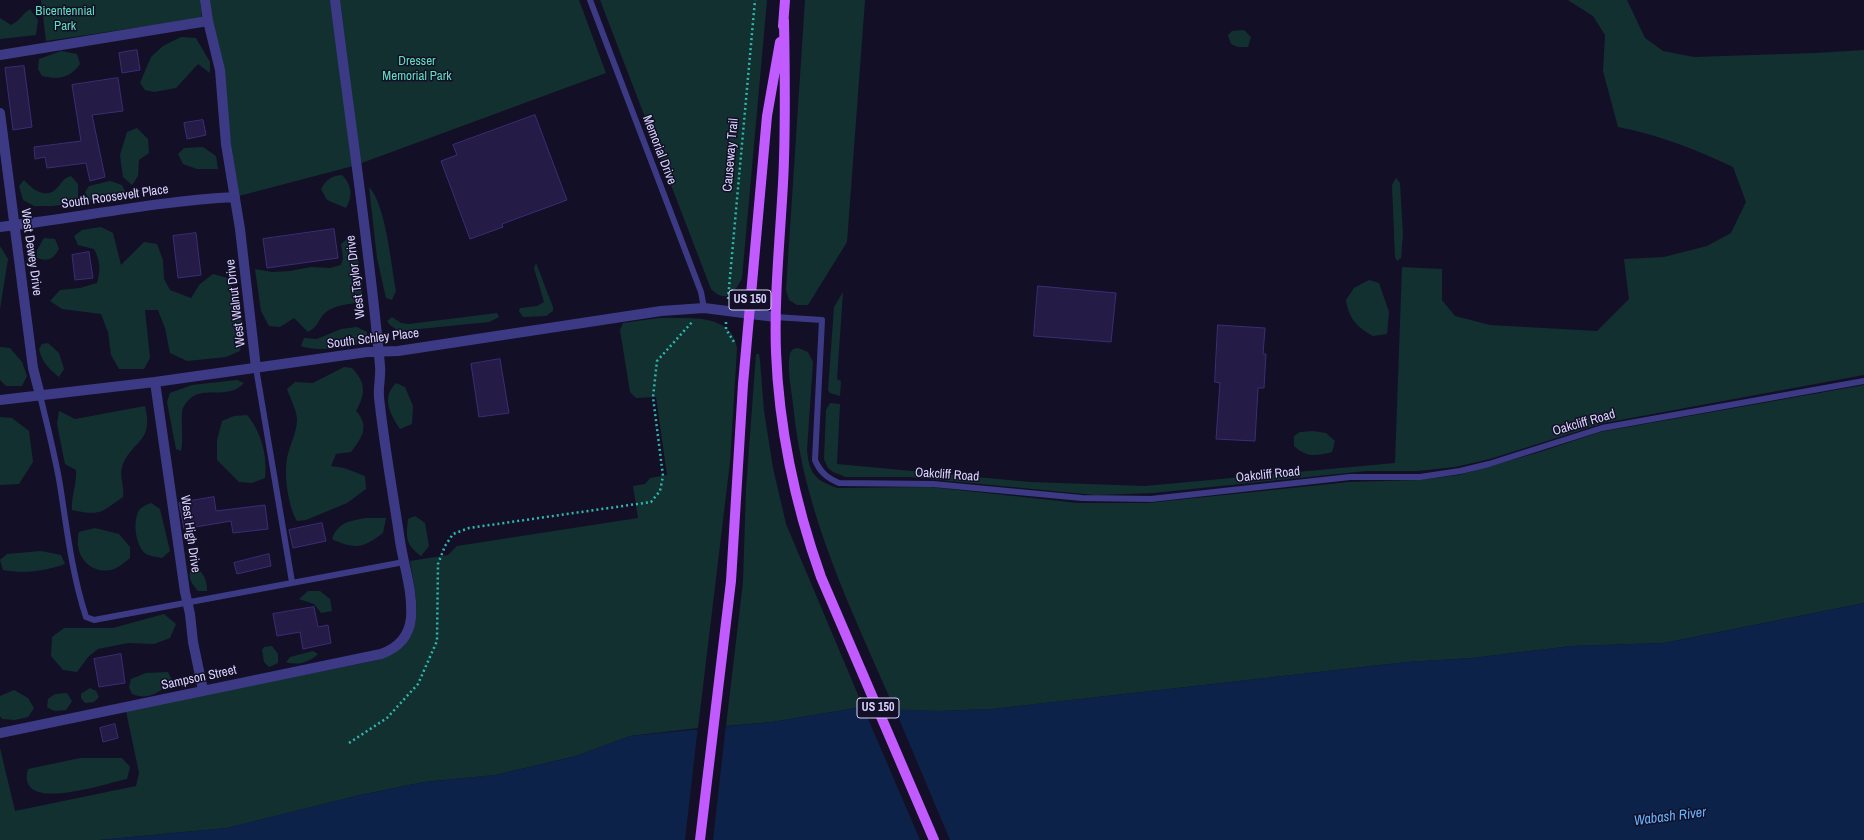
<!DOCTYPE html>
<style>
body{margin:0}
canvas{display:block;background:#130f26}
</style>
<canvas width="1864" height="840"></canvas>
<script>
const ctx = document.querySelector('canvas').getContext('2d');
ctx.lineJoin = 'round';
function fillPath(path, color) {
  ctx.fillStyle = color;
  ctx.fill(path, 'evenodd');
}
function strokePath(path, color, width, dash) {
  ctx.strokeStyle = color;
  ctx.lineWidth = width;
  ctx.lineCap = dash ? 'butt' : 'round';
  ctx.setLineDash(dash || []);
  ctx.stroke(path);
}
function drawText(font, color, halo, rows, align = 'center') {
  ctx.font = font + ' "Archivo Narrow",sans-serif';
  ctx.lineWidth = 3;
  ctx.setLineDash([]);
  ctx.textBaseline = 'middle';
  ctx.strokeStyle = halo;
  ctx.fillStyle = color;
  for (const [text, x, y, turn = 0] of rows) {
    ctx.save();
    ctx.translate(x, y);
    ctx.rotate((+turn || 0) * Math.PI / 180);
    ctx.textAlign = isNaN(turn) ? turn : align;
    if (halo) ctx.strokeText(text, 0, 0);
    ctx.fillText(text, 0, 0);
    ctx.restore();
  }
}
fillPath(new Path2D(`
 M41 0H200L202 18 46 41Z
 M209 0H330L353 166 239 196Z
 M338 0H579L606 73 359 164Z
 M600 0H767L742 278C735 293 726 304 711 289Z
 M805 0H865L847 242 808 305H797L789 300 786 290Z
 M1568 0H1627L1645 38 1663 51 1694 57 1816 53 1864 50V375L1604 423 1490 459 1455 467 1417 471H1366L1153 493 1095 495 909 477H846L833 472 828 468 824 459 826 410 830 403 840 404 837 464 1030 482 1145 486 1395 463 1402 267 1442 269V300L1455 316 1490 325 1597 331 1629 299 1624 259 1664 257 1707 246 1731 233 1746 202 1733 167C1695 149 1659 135 1618 127L1603 71 1605 35 1593 16Z
 M30 9 38 20 36 35 0 39V18L11 25C20 21 22 14 30 9Z
 M1244 30 1251 37 1248 47H1238L1231 44 1228 35 1232 31Z
 M181 37 196 38 210 62V73L198 64 176 88 154 92 145 90 140 83 151 57 163 46Z
 M61 51 77 54 80 64C70 78 59 80 42 76L38 69 39 59Z
 M137 128 148 139 149 153 139 160 138 176 132 185 123 177 120 155 127 132Z
 M203 147 216 156 218 169H197L183 164 178 154 184 148Z
 M342 175C352 185 353 196 346 208L327 200 321 189C327 179 331 176 342 175Z
 M71 176 78 184V199L68 204 52 206H34L23 200 19 186 24 180C31 188 44 199 55 190 62 184 61 179 71 176Z
 M1396 178 1400 183 1403 235 1401 258 1397 261 1395 257 1392 185Z
 M110 181 122 185 127 195C116 203 102 203 89 200L85 192 89 186Z
 M369 187C386 205 391 265 396 291L392 300 386 298 377 258Z
 M101 227 113 233 121 265 144 242 157 244 163 260 164 279 170 290 191 298 200 284 213 274 228 278C239 299 246 328 240 351L226 357 187 361 170 353 165 328 158 310H145L150 358 144 369H119L111 355 108 332 101 314 62 309 50 301 60 290 80 288 97 283C101 270 100 260 94 249L78 245 74 236 82 230Z
 M44 238 55 239 59 249C53 259 49 262 37 258V250Z
 M347 239 354 243C359 263 364 282 361 302 350 304 333 305 325 313 317 320 321 324 308 332L294 318 280 327 269 326 261 311 255 269 272 272 290 271 311 267 330 268 341 265 343 258 341 244Z
 M0 246 8 259 0 309Z
 M536 263 553 307V311L546 316 523 317 519 311 520 308 537 306 544 302 534 268Z
 M1369 280 1379 283 1389 312 1387 334 1373 336C1357 327 1349 319 1346 300L1354 288Z
 M843 292 837 379 841 381 840 396 830 393 828 390 834 307Z
 M497 313 499 317 489 322 399 331 390 325 387 321 392 317 401 323 409 324Z
 M659 318C687 319 733 312 737 349L730 462 698 728 630 736 576 756 495 775 424 782 360 795 227 828 99 840H0V748L15 811 136 786 139 773 126 711 378 660C429 642 417 604 410 561L448 555 457 546 638 518 633 486 645 484 650 478 667 475 656 397 636 398 630 392 620 330 623 323Z
 M357 327 367 332V341C353 348 315 352 301 346L304 338 317 339 341 329Z
 M48 343 59 353 64 369 59 377C49 369 42 362 39 349L42 344Z
 M0 347 10 348 22 362 27 376 22 386H6L0 380Z
 M798 348 808 352 813 362 807 450C809 473 815 481 838 488L930 487 1078 503H1148L1349 482 1419 480 1459 475 1540 452 1600 432 1864 385V603L1664 643 1572 646 1472 658 1407 662 992 709 938 711 895 710C852 610 803 514 793 404 791 388 787 369 790 353L793 349Z
 M756 354H759L760 361 764 411 773 468 786 524 864 709 856 708 772 722 726 726 743 582 746 489Z
 M344 367 352 368C366 383 366 393 356 411 370 426 362 438 351 452L336 454 331 466 344 468 365 476 366 489 347 503 306 520 297 521C288 506 283 472 288 454 291 443 296 433 297 422 298 412 290 398 287 389L295 382 313 383Z
 M237 380 244 383C241 386 237 389 234 390 216 397 195 384 183 408 180 415 184 439 181 451L176 449 167 402 170 393 192 385Z
 M396 383 405 387 413 406 412 424 400 429C390 414 381 398 396 383Z
 M145 406C154 442 134 439 123 464 118 475 125 486 123 497 100 513 101 516 72 510 71 496 77 484 76 470L65 464 57 424 59 411 75 419Z
 M247 415C261 431 268 457 265 478L252 483 239 482 217 460V440L222 421 234 416Z
 M0 417 12 418 29 431 33 462 19 484 0 485Z
 M1313 431 1326 433 1335 441 1332 452C1316 456 1307 458 1294 446V436L1300 432Z
 M151 503 160 509 170 551 162 558C157 557 150 556 146 554 135 546 132 519 140 509 143 506 148 504 151 503Z
 M415 516 425 523 429 546 421 556C405 544 406 538 408 519Z
 M366 518H386L383 533C363 548 355 550 332 539 338 522 350 521 366 518Z
 M95 528 119 534 130 547V558C125 562 117 569 111 570 88 574 73 553 79 532Z
 M41 551 61 555 65 564C46 571 23 574 3 570L0 560 7 554Z
 M193 566C203 572 207 578 207 591H198C191 583 186 575 193 566Z
 M308 591H320L330 599 332 611 321 613 314 604 299 599Z
 M164 614 176 624 170 638 154 644 128 643 98 649 88 657 77 672 63 670 51 656 52 637 64 628H113Z
 M272 646 278 654V663L269 667 264 662 262 650 264 647Z
 M313 651 318 654C310 662 297 666 286 662L290 657Z
 M168 672 172 680C161 692 148 701 132 694L129 687 131 679 146 673Z
 M90 688 96 691 99 697 94 702 85 703 81 698V694Z
 M14 690 28 698 34 708 28 717 15 720 2 719 0 716V696Z
 M67 693 72 701 66 710 54 711 47 707 48 699 55 694Z
 M80 758H122L130 767 127 779C106 783 15 815 28 769Z`), '#12302f');
fillPath(new Path2D(`
 M1864 603V840H99L227 828 360 795 424 782 495 775 576 756 630 736 772 722 856 708 938 711 992 709 1407 662 1472 658 1572 646 1664 643Z`), '#0c2248');
fillPath(new Path2D(`
 M863 707H894L950 840H920Z
 M726 724 713 840H685L698 726Z`), '#130f26');
const building = new Path2D(`
 M137 50 140 70 122 73 119 53Z
 M24 66 32 127 13 130 5 68Z
 M118 78 123 111 92 115 105 177 90 181 86 163 47 168 45 157 35 159 34 147 81 141 72 85Z
 M535 115 567 200 502 224 503 227 470 239 441 161 457 155 453 145Z
 M203 120 206 135 187 139 184 123Z
 M334 229 338 258 267 268 263 239Z
 M196 233 201 275 178 278 173 236Z
 M89 252 93 278 75 280 72 255Z
 M1038 286 1116 293 1111 342 1034 336Z
 M1218 325 1265 328 1263 354H1266L1264 388H1258L1255 441 1216 439 1220 383 1215 382Z
 M500 359 509 413 479 417 471 364Z
 M214 497 216 511 265 505 268 529 233 533 231 521 184 529 179 503Z
 M322 523 326 541 293 548 289 530Z
 M269 554 271 566 237 574 234 563Z
 M314 607 318 627 328 625 331 643 303 649 300 632 277 636 273 614Z
 M121 654 125 683 99 687 94 659Z
 M115 724 118 738 103 742 100 728Z`);
fillPath(building, '#241b47');
strokePath(building, '#3b2d73', 1);
strokePath(new Path2D(`
 M728 299 755 0
 M726 322V329L734 342
 M349 743 387 718 418 684 437 641 438 564 445 546 453 534 469 528 651 502 660 491 663 476 653 397 657 361 693 321`), '#2fb8b0', 2.5, [2, 3]);
strokePath(new Path2D(`
 M590 0 701 292 704 308
 M775 317 822 320 815 460C820 472 827 478 839 483L933 484 1082 498 1151 499 1350 477H1420L1460 471 1489 464 1602 428 1864 381
 M256 368 292 582
 M40 395C47 425 55 455 60 485 67 530 72 574 86 617L94 620 404 562`), '#3d3a85', 6);
strokePath(new Path2D(`
 M205 0 208 21 220 70 226 144 240 229 256 368
 M0 55 208 21
 M0 113 33 368 40 395
 M0 227C78 218 156 201 235 197
 M155 382 185 592 190 614 193 642 203 690
 M0 400 155 382 367 352 398 351 661 311 704 308 775 317
 M0 733 381 654C398 648 409 637 411 618 413 591 404 567 400 541 393 493 384 445 379 397 378 387 381 377 380 366 369 244 350 122 335 0`), '#3d3a85', 10);
strokePath(new Path2D(`
 M784 20C785 75 786 129 783 183 780 240 774 296 776 352 779 429 795 504 821 577L934 840
 M783 26 785 0
 M700 840 731 581 743 384 767 116 780 42`), '#c25bff', 10);
for (const [x, y, w] of [
 [750,300,42],
 [878,708,42]
]) {
  const box = new Path2D();
  box.roundRect(x - w / 2, y - 10, w, 20, 3);
  ctx.fillStyle = '#130f26';
  ctx.fill(box);
  strokePath(box, '#d9d4ff', 1);
}
drawText('bold 12px', '#d9d4ff', null, [
 ["US 150",750,300],
 ["US 150",878,708]
]);
drawText('13px', '#5fe0c0', '#130f26', [
 ["Bicentennial",65,12],
 ["Park",65,27],
 ["Dresser",417,62],
 ["Memorial Park",417,77]
]);
drawText('13px', '#d9d4ff', '#130f26', [
 ["Memorial Drive",659,150,69],
 ["Causeway Trail",731,155,-85],
 ["South Roosevelt Place",115,197,-8],
 ["West Dewey Drive",31,252,82],
 ["West Taylor Drive",356,277,-97],
 ["West Walnut Drive",236,303,-97],
 ["South Schley Place",373,339,-7],
 ["Oakcliff Road",1584,423,-16],
 ["Oakcliff Road",947,475,4],
 ["Oakcliff Road",1268,475,-6],
 ["West High Drive",190,534,82],
 ["Sampson Street",199,678,-12]
]);
drawText('italic 14px', '#62b6ff', '#130f26', [
 ["Wabash River",1670,817,-7]
]);
</script>
